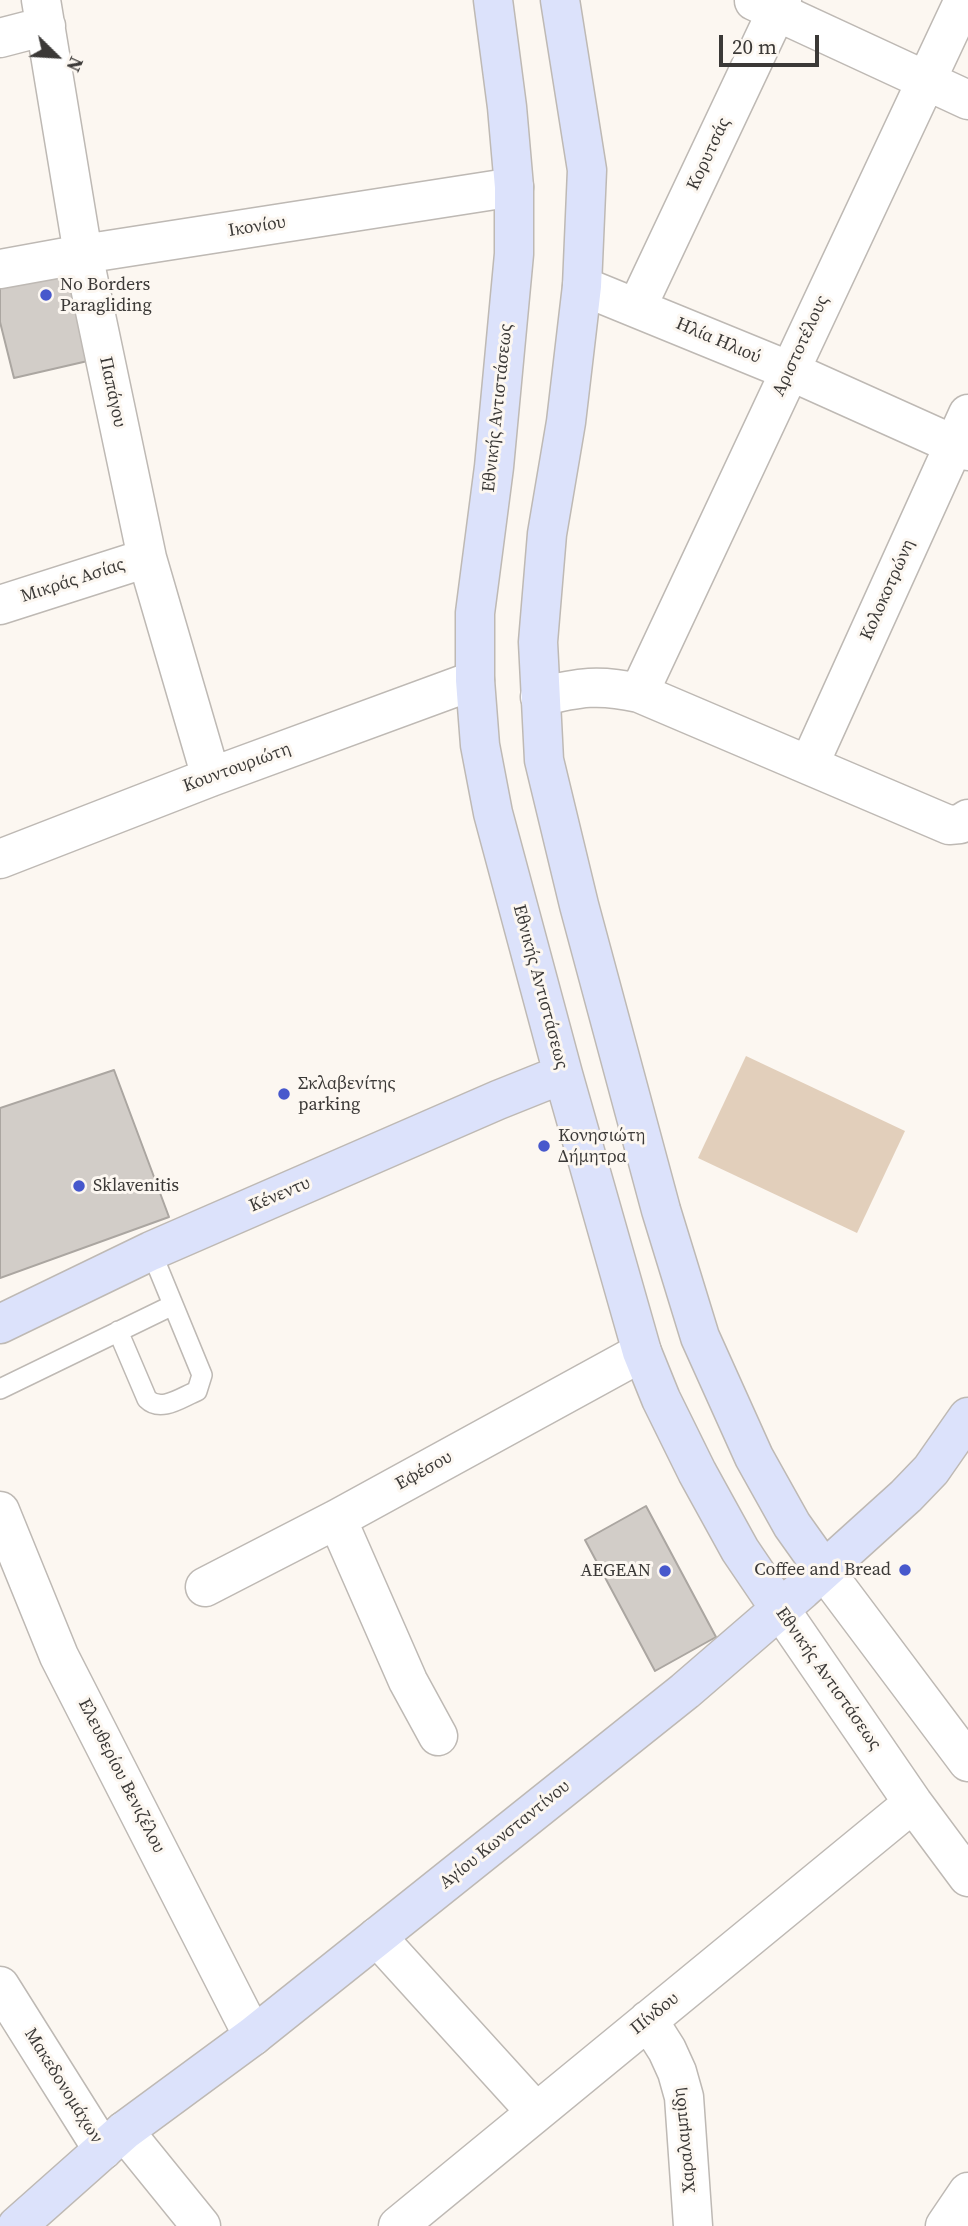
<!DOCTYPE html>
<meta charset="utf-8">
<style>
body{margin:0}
#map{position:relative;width:968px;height:2226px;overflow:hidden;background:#fcf7f1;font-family:"Source Serif 4",serif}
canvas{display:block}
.north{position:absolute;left:21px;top:21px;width:70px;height:70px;-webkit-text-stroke:5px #fcf7f1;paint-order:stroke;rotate:114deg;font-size:19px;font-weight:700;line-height:28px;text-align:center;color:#3b3937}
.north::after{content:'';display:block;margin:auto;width:24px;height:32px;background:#3b3937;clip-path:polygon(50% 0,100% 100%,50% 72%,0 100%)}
.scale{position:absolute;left:719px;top:35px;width:100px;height:32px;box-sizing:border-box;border:4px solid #3b3937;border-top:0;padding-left:9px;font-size:21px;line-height:24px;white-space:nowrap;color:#3b3937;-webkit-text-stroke:5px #fcf7f1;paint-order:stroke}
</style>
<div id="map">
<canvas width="968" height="2226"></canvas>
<div class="north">N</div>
<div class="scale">20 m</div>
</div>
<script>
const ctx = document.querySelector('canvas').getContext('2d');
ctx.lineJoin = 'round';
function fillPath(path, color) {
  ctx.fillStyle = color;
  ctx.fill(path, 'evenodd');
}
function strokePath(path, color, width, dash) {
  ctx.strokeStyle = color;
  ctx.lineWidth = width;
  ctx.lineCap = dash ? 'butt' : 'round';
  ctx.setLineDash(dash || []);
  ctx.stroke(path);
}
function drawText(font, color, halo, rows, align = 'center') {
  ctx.font = font + ' "Source Serif 4",serif';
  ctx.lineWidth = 6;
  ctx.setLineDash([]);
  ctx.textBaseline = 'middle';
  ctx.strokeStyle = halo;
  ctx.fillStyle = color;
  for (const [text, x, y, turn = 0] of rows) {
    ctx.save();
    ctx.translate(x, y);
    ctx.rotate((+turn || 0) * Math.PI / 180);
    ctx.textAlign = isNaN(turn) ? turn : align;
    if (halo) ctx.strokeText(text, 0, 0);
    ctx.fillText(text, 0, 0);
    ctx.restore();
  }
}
fillPath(new Path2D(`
 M746 1056 905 1131 857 1233 698 1158Z`), '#e2cfbb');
const building = new Path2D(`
 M83 254 105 357 14 378 0 322V269Z
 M114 1070 169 1217 0 1278V1108Z
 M646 1506 716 1637 655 1671 585 1540Z`);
fillPath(building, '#d2cdc8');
strokePath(building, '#aba6a1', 2);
const lane = new Path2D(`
 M118 1331 147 1399C161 1413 182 1397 197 1391L202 1375 151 1251
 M0 1389 173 1305`);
const street = new Path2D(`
 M41 0 83 254 147 558 211 777
 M754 1 968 100
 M0 38 46 26
 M0 269 83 254 514 187
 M582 286 790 371 968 451
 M637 307 782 0
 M0 605 147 558
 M639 693 964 0
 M540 697C579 687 599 684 639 693L949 825 960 824 968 819
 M809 765 968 414
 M0 859 211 777 475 680
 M0 1511 59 1656 253 2036
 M337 1519 408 1681 438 1736
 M824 1570 968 1762
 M205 1587 337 1519 642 1352
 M780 1609 913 1803 968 1877
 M377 1937 536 2112
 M0 1986 103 2150
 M648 2020 667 2050 677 2072 684 2097 693 2226
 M124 2131 201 2226
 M398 2226 913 1803
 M945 2226 968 2192`);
const secondary = new Path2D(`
 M493 0 507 107 514 187V254L494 467 475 613V680L480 745 493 813 563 1074 642 1352 661 1399 697 1472 740 1550 780 1609
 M560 0 587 170 582 286 566 422 547 534 538 642 544 760 579 905 661 1210 700 1337 754 1457 792 1525 824 1570
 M0 1324 151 1251 498 1100 563 1074
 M17 2226 124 2131 253 2036 685 1691 802 1590 906 1496 931 1470 968 1417`);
strokePath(lane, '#beb9b4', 22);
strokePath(street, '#beb9b4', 41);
strokePath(secondary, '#beb9b4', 41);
strokePath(lane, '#fff', 19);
strokePath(street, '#fff', 38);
strokePath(secondary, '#dce2fb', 38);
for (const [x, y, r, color] of [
 [46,295,7,"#4758cc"],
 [284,1094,7,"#4758cc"],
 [544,1146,7,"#4758cc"],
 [79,1186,7,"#4758cc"],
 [905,1570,7,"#4758cc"],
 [665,1571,7,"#4758cc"]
]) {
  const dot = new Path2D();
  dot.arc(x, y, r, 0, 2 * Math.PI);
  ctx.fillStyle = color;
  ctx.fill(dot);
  strokePath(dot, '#fcf7f1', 2.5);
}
drawText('18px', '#3b3937', '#fcf7f1', [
 ["Κορυτσάς",709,154,-65],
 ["Ικονίου",257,227,-9],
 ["Ηλία Ηλιού",718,341,23],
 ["Αριστοτέλους",801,346,-65],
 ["Παπάγου",112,392,78],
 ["Εθνικής Αντιστάσεως",498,408,-84],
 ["Μικράς Ασίας",73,581,-18],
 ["Κολοκοτρώνη",888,590,-66],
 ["Κουντουριώτη",237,768,-20],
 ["Εθνικής Αντιστάσεως",540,987,75],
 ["Κένεντυ",280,1195,-23],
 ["Εφέσου",424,1471,-29],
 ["Εθνικής Αντιστάσεως",828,1679,55],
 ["Ελευθερίου Βενιζέλου",121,1776,63],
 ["Αγίου Κωνσταντίνου",505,1835,-39],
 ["Πίνδου",655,2014,-39],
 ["Μακεδονομάχων",63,2086,58],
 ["Χαραλαμπίδη",685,2140,-96]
]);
drawText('18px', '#3b3937', '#fcf7f1', [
 ["No Borders",60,285],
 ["Paragliding",60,306],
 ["Σκλαβενίτης",298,1084],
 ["parking",298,1105],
 ["Κονησιώτη",558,1136],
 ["Δήμητρα",558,1157],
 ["Sklavenitis",93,1186],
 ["Coffee and Bread",891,1570,"right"],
 ["AEGEAN",651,1571,"right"]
], 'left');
</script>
